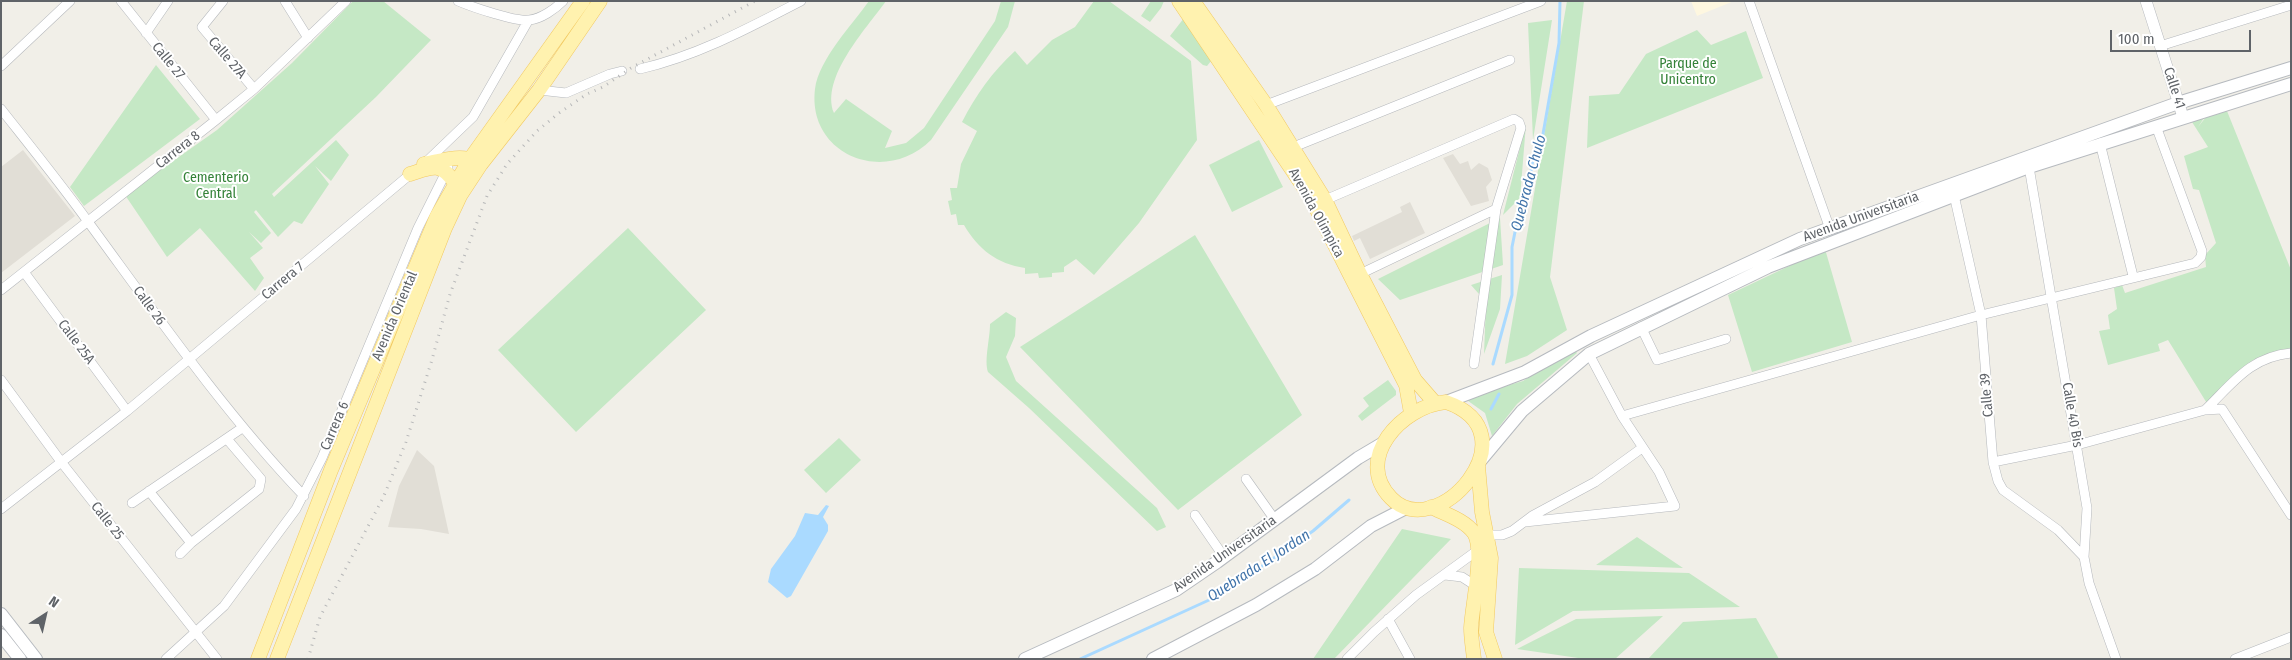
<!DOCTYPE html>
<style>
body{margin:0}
#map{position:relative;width:2292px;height:660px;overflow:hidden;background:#f1efe8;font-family:"Fira Sans Condensed",sans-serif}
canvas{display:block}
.frame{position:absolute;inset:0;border:2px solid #5f6368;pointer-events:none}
.north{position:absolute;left:20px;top:590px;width:50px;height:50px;-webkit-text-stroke:4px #fff;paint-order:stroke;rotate:35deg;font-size:14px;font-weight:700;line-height:20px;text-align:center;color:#5f6368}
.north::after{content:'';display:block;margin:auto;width:18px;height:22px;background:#5f6368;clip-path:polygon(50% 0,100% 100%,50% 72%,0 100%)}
.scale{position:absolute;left:2110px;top:30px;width:141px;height:22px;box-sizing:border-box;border:2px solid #5f6368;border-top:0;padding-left:6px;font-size:15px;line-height:18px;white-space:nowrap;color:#5f6368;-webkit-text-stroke:4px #fff;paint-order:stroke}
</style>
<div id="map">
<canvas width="2292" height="660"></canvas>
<div class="frame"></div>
<div class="north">N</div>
<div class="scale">100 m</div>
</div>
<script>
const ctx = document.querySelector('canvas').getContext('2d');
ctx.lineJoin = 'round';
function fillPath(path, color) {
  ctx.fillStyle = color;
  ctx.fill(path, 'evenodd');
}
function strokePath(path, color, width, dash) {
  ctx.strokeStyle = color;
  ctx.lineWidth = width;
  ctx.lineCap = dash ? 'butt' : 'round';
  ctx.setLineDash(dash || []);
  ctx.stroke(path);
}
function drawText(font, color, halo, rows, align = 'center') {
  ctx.font = font + ' "Fira Sans Condensed",sans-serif';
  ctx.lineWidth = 4;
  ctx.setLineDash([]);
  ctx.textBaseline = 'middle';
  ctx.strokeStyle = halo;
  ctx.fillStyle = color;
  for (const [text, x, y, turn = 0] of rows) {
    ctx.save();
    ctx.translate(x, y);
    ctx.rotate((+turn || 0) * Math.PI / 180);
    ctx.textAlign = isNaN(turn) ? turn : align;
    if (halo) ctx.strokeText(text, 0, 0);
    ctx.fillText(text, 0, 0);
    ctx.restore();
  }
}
fillPath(new Path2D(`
 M1691 1H1734L1697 16Z`), '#fef7e0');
fillPath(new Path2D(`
 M23 150 75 216 1 273V167Z
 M1453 154 1460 164 1468 161 1471 170 1479 163 1488 168 1492 180 1486 187 1489 201 1471 206 1443 158Z
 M1410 202 1425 233 1370 259 1360 238 1354 241 1352 236 1402 212 1400 207Z
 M417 450 434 466 449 534 421 529 388 527 399 486Z`), '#e1ded6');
fillPath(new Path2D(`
 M353 1H383L431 40 376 97 272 194 274 197 336 140 349 155 331 181 315 166 329 184 302 224 294 221 278 237 256 210 254 212 271 233 261 243 249 232 263 248 250 258 264 278 255 291 200 228 167 257 125 195 217 130 292 63Z
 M869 1H886C866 29 820 78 834 113L846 99 892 131 885 148 906 143 924 128 995 21 1001 1H1015L1008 27 931 140C885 186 807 155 815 89 819 59 852 25 869 1Z
 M1094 1H1109L1191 61 1197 140 1139 223 1094 275 1076 259 1064 267V272L1052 273V277L1039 278 1038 273 1025 274V268C997 264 978 249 964 225H958L956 214 951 215 948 201 952 200 950 188H957L961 164 977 131 962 122C976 95 992 72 1015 51L1027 65 1052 40 1075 27Z
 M1151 1H1164L1161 8 1150 22 1141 16Z
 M1567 1H1584L1550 277 1567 330 1527 356 1505 364Z
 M1184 18 1211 61 1207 66 1203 65 1170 36Z
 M1552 20 1533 140 1528 23Z
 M1697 30 1711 45 1746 31 1763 78 1587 148 1589 96 1619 94 1646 54Z
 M156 65 200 119 84 206 70 187Z
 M2227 111 2291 270V349L2253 360 2208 405 2168 340 2158 344 2160 351 2108 365 2099 331 2110 329 2108 315 2117 309 2114 288 2122 285 2125 293 2206 267 2205 255 2216 243 2199 190 2193 189 2184 156 2208 147 2192 122 2204 118 2198 127 2206 117Z
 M1526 124 1520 198 1503 215Z
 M1259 140 1283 187 1232 212 1209 165Z
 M1500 218 1503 265 1400 300 1378 279Z
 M628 228 706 310 576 432 498 350Z
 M1195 235 1302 415 1178 510 1020 347Z
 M1825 249 1852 342 1752 372 1728 295Z
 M1502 275 1500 309 1484 354 1486 302 1471 285Z
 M1006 312 1016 318 1015 336 1006 357 1016 381 1157 508 1166 527 1157 531 1029 408 988 372C984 360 990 339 990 324Z
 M1569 350H1575L1577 353 1517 404 1492 436 1485 413 1464 398 1523 381Z
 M1388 380 1396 391V395L1362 421 1358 416 1369 406 1363 398Z
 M839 438 861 460 826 493 804 470Z
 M1402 529 1451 539 1334 659H1313Z
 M1637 537 1683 568 1596 565Z
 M1519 568 1689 573 1740 607 1573 611 1515 645Z
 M1663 616 1615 659H1585L1517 649 1576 619Z
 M1756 618 1779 659H1648L1683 622Z`), '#c5e8c5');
fillPath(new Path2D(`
 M826 505 829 506 823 517 828 525V531L791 596 787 598 768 582 771 569 795 536 805 513 818 515Z`), '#aadaff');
strokePath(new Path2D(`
 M1493 364 1512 295V247L1518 217 1527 199 1532 164 1543 134 1559 43 1560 1
 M1491 409 1499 394
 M1080 659 1220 595 1313 531 1349 500`), '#aadaff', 3);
const minor = new Path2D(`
 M121 1 216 120
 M223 1 202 27 254 89
 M285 1 308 38
 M458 1C472 7 516 22 529 20 541 19 555 9 563 1
 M1749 1 1830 229
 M146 33 168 1
 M2160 46 2291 5
 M1 66 70 1
 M640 69C697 56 749 28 801 1
 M539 90 566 93 610 74 622 71
 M1266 105 1541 1
 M1 109C31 147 61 184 89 223 158 317 224 412 304 496
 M2100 143 2133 276
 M1291 148 1510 60
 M425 163 473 117 528 21
 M2029 167 2087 508 2084 557 2089 583 2116 659
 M1954 195 1981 315 1993 462 1998 481 2003 490 2058 530 2084 557
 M1325 200 1514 119 1519 122 1521 128 1496 209 1474 364
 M24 272 127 411
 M1360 274 1496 209
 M1 290 216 120 254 89 346 1
 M1641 327 1657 360 1726 339
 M1 380 62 463 217 659
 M2205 410C2233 383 2250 357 2291 353
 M1622 416 1981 315 2195 263 2201 257 2202 251 2156 126
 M1993 462 2077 445 2205 410 2222 409 2291 515
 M1246 479 1275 520
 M149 491 191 543
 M132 503 242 428
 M1 509 127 411 413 172
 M1195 515 1224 557
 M1525 522 1675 506 1659 472 1622 416 1589 354
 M1486 535H1502L1512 531 1532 516 1595 482 1642 448
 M180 554 191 543 259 489 261 479 227 439
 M1445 575 1462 577 1476 586
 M1388 619 1410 659
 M166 659 224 606 296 509 322 458 418 228 448 168
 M1347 659 1374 632 1416 595 1478 550
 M2235 659 2291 637`);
const tertiary = new Path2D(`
 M2146 1 2183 117`);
const secondary = new Path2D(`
 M1446 402 1525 372 1591 336 1800 239 2178 103 2291 68
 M1481 460 1522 411 1589 354 1768 267 2029 167 2291 84
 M1 614 36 659
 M1 635 20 659
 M1025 659 1176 590 1217 562 1358 458 1385 442
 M1153 659 1256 605 1315 569 1371 526 1406 508`);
const primary = new Path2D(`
 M1179 1 1311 198 1406 385 1411 413
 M1193 1 1266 105 1325 200 1360 274 1415 380 1435 403
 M424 164C440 161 460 154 475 161
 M410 174C432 167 440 161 455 183
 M1446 402C1536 433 1436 546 1391 498 1353 459 1402 406 1446 402Z
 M1478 466 1482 512 1491 558 1486 632 1495 659
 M1431 507C1445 514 1465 520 1474 533 1485 550 1472 606 1471 628 1471 638 1473 649 1474 659
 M258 659 331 470 437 216 470 159 583 1
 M277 659 445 228 460 196 481 164 539 90 600 1`);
strokePath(minor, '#b5b8bc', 10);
strokePath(tertiary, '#b5b8bc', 12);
strokePath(secondary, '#b6babf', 14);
strokePath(primary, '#f2c960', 15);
strokePath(minor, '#fff', 9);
strokePath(tertiary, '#fff', 11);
strokePath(secondary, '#fff', 12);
strokePath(primary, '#fff2af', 14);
strokePath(new Path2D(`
 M308 659 320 617 383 498 406 442 431 363 450 294 487 196 507 164 537 131 559 113 587 94 603 87 631 68 755 1`), '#b6b7b8', 3, [1, 6]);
drawText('14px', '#5f6368', '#fff', [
 ["Calle 27A",227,58,49],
 ["Calle 27",168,61,51],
 ["Calle 41",2174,88,72],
 ["Carrera 8",178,150,-38],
 ["Avenida Olimpica",1316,213,61],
 ["Avenida Universitaria",1861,217,-20],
 ["Carrera 7",283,281,-40],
 ["Calle 26",149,306,54],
 ["Avenida Oriental",395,316,-67],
 ["Calle 25A",76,342,53],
 ["Calle 39",1987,395,-95],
 ["Calle 40 Bis",2072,415,80],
 ["Carrera 6",335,426,-67],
 ["Calle 25",107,521,52],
 ["Avenida Universitaria",1225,554,-35]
]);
drawText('14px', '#348238', '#fff', [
 ["Parque de",1688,64],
 ["Unicentro",1688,80],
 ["Cementerio",216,178],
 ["Central",216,194]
]);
drawText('italic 15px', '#4174aa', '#fff', [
 ["Quebrada Chulo",1529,183,-75],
 ["Quebrada El Jordan",1259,566,-33]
]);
</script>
